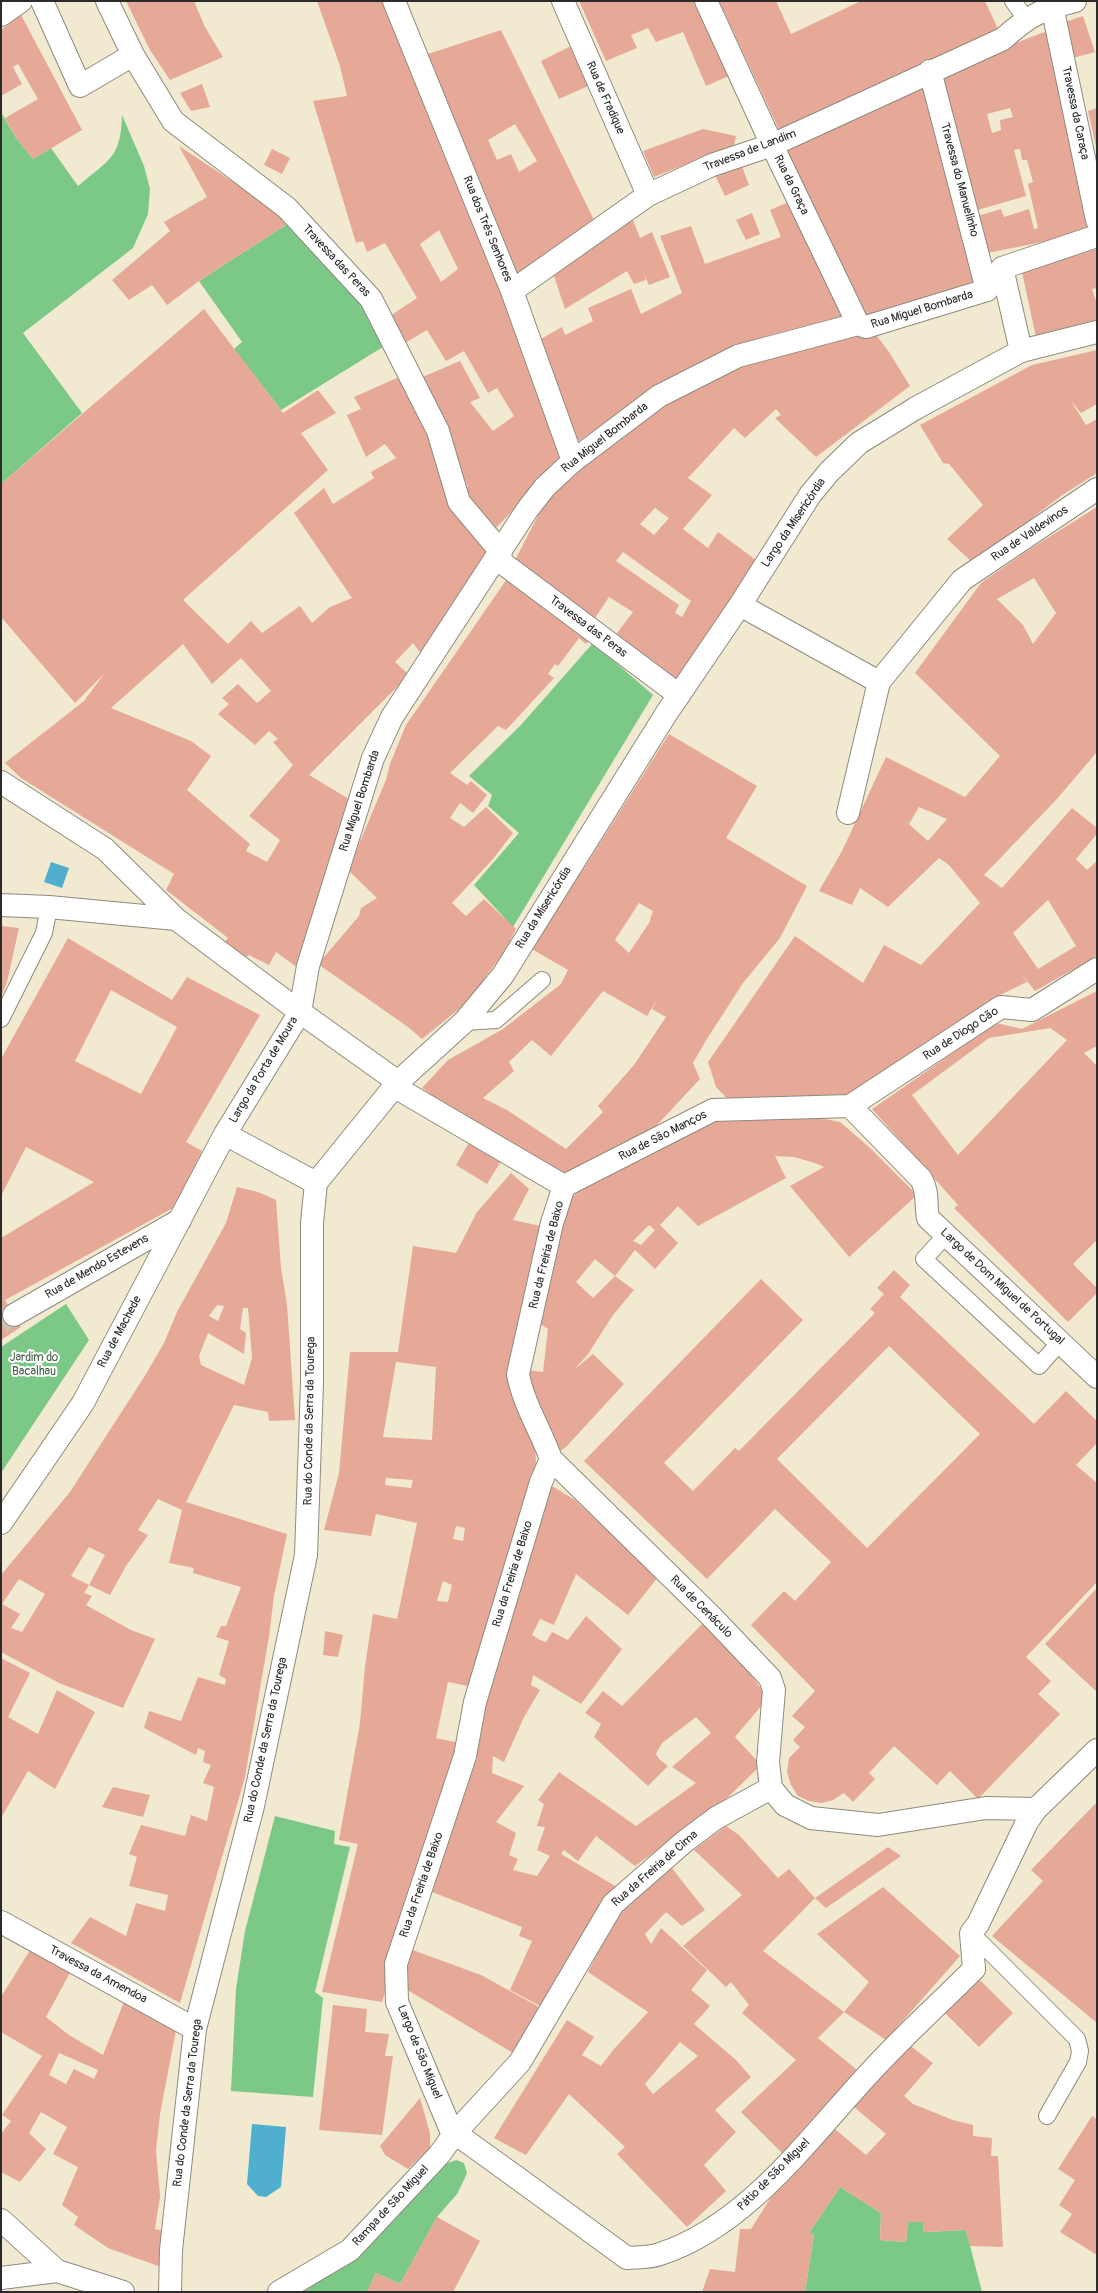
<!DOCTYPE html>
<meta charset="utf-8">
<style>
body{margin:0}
#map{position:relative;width:1098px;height:2293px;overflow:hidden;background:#f2e9d1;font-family:Pangolin,sans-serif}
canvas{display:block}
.frame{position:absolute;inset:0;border:2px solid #2b2b2b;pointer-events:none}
</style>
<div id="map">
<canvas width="1098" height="2293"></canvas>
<div class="frame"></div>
</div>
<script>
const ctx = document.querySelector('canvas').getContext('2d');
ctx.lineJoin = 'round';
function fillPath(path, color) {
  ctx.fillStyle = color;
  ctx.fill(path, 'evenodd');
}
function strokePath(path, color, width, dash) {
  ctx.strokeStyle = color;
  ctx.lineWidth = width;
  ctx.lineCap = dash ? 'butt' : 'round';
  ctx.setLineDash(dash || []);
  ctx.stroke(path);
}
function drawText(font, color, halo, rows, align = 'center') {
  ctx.font = font + ' Pangolin,sans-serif';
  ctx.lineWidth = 4;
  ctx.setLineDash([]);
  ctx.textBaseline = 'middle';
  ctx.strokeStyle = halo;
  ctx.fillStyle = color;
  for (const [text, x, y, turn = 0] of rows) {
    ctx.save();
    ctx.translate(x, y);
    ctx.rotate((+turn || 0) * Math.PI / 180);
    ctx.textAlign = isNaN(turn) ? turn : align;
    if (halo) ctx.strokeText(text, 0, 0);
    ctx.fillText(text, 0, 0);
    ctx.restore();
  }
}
fillPath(new Path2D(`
 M1 112 16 138 33 159 51 148 78 186C108 160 121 159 122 115L144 166 150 189 148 214 133 248 23 333 82 413 1 484Z
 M292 221 362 306 386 345 281 410 234 349 242 342 199 281Z
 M593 643 653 695 513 927 474 885 519 833 488 806 492 795 469 776 521 725Z
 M66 1304 89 1340 1 1473V1347Z
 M275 1816 335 1831 334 1844 350 1847 315 1992 323 1998 313 2097 231 2091 236 1989 245 1931Z
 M456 2160 464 2163 467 2173 463 2182 457 2194 437 2217 400 2284 376 2273 367 2292H303L356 2257 380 2234 443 2165Z
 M840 2187 881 2213 880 2240 906 2242 908 2222H923L924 2232 966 2230 982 2292H805L814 2234 809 2233Z`), '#7bc887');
fillPath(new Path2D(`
 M51 862 69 868 62 888 44 882Z
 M252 2124 286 2127 281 2187 266 2197 258 2196 247 2184Z`), '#50afce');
fillPath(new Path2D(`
 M126 1H194L205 27 223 57 170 80 150 50Z
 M317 1H387L566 456 492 532 462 491 468 487 420 378 460 361 480 398 470 402 493 431 514 416 497 388 488 393 464 351 446 361 427 330 405 343 390 316 417 298 385 243 367 252 363 241 356 243 313 101 347 96 340 66ZM439 230 458 269 441 282 420 244Z
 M579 1H698L729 76 706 86 683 32 656 42 648 28 631 35 637 48 606 61Z
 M719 1H776L791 34 861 1H985L1000 33 781 134Z
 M21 15 82 130 33 159 16 138 5 118 38 99 18 64 13 67 22 84 1 96V30Z
 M1083 16 1095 52 1073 58 1065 22Z
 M501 30 595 222 515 281 425 55ZM515 124 537 161 519 172 511 154 497 160 488 140Z
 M1047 31 1088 233 982 254 974 217 1001 209 1004 217 1029 209 1034 229 1038 228 1028 184 1033 182 1027 160H1022L1020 149 1014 150 1026 196 974 211 941 72ZM1010 108 1013 117 1000 120 1001 130 992 133 987 114Z
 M575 44 593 84 559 99 541 61Z
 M924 82 978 283 862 321 784 147Z
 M202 84 210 107 191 111 180 93Z
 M1097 108V146H1096L1088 111Z
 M703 129 736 136 734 145 654 177 643 151Z
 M179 146 292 221 199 281 167 305 152 285 129 300 112 280 170 231 164 222 207 197Z
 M272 149 290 158 282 174 264 165Z
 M740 161 749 185 725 196 713 171Z
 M791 201 847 315 766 336 716 358 648 394 577 442 539 340 562 327 565 335 593 321 588 308 631 289 641 314 682 293 660 236 691 226 705 264 781 237 770 210Z
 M752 213 760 234 746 240 736 220Z
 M633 220 640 238 652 232 670 277 649 285 643 272 646 280 634 284 627 271 565 309 553 273Z
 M1097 249V288L1092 289 1097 304V323L1036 337 1022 272Z
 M204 309 283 413 318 390 336 413 301 433 328 470 183 600 228 644 251 621 262 633 300 606 312 623 330 607 352 598 294 513 324 488 333 504 374 478 371 472 396 458 385 444 366 457 347 415 361 409 354 397 399 377 428 438 447 499 494 557 422 655 413 643 395 662 409 675 309 775 354 802 298 968 276 952 269 965 249 955 247 957 224 943 228 938 166 890 174 874 21 778 5 763 84 701 104 674 75 703 1 617V484ZM183 644 212 684 241 658 271 691 257 703 238 684 222 698 229 704 218 714 255 745 269 731 278 739 273 742 293 765 249 816 280 840 267 862 246 851 250 844 187 790 211 756 191 741 111 708Z
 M874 332 889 352 910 386 816 457 775 418 781 415 776 409 745 438 734 428 688 478 712 495 683 529 708 548 718 532 756 560 680 685 614 637 633 612 609 597 593 621 512 566 543 506 579 469 663 403 737 363ZM655 508 669 518 654 535 640 524ZM623 552 691 601 682 617 675 613 679 605 616 561Z
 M1097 350V404L1081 413 1071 401 1086 425 1097 419V473L1061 496 973 563 947 539 983 505 949 464 943 463 920 425 1032 365Z
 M1097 507V752L1056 800 984 875 1002 888 1072 808 1097 828V834L1076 859 1087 870 1097 861V956L1035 991 1020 972 1027 982 998 996 842 1098 729 1100 716 1087 708 1062 795 936 863 983 884 945 921 965 980 903 949 865 939 858 888 907 860 888 852 905 819 891 842 851 886 757 965 797 1000 756 915 673 981 583 1030 549ZM1034 578 1056 613 1033 644 1023 625 997 599ZM919 807 947 819 928 841 903 819 909 824ZM1048 900 1076 946 1038 969 1013 933Z
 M509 576 592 636 586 644 579 638 558 666 555 664 548 674 554 678 506 730 498 726 450 773 467 785 471 781 487 795 473 813 460 803 450 818 464 827 486 807 513 833 493 859 452 903 466 916 484 899 516 929 504 953 485 977 488 980 469 1001 422 1039 408 1027 318 964 359 916 361 908 377 898 348 870 386 780 390 764 406 725Z
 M669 734 757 786 726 838 807 886 780 938 743 983 705 1042 693 1063 700 1079 642 1141 568 1179 466 1120 422 1088 448 1060 503 1029 561 984 568 970 530 948 584 868ZM639 903 653 911 649 923 629 953 615 940ZM603 991 647 1016 661 993 652 1009 666 1017 634 1065 598 1106 603 1112 566 1149 507 1110 483 1098 514 1071 509 1062 532 1040 551 1056Z
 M1 926 19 928 7 982 1 997Z
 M68 938 172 1000 187 977 260 1015 186 1142 202 1151 175 1207 5 1300 21 1327 1 1340V1238L94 1182 26 1147 1 1196V1059ZM111 990 177 1027 141 1094 75 1061Z
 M1097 991V1046L1084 1053 1097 1066V1240L1073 1264 1097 1288V1293L1068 1322 954 1208 958 1205 872 1109 996 1023 1022 1029ZM1050 1028 1067 1040 958 1155 912 1095 989 1038Z
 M806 1115 840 1122 869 1147 917 1195 849 1257 790 1186 824 1167 815 1163 794 1157 775 1156 786 1178 698 1226 678 1206 660 1225 678 1243 655 1269 635 1250 615 1276 634 1290 613 1315 588 1354 574 1370 593 1354 624 1384 566 1447 558 1452 524 1370 543 1372 548 1329 539 1323 568 1199 602 1177 674 1137 719 1120ZM649 1225 655 1230 641 1245 633 1241ZM595 1259 615 1276 593 1298 576 1282Z
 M471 1139 503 1158 487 1184 456 1165Z
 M511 1173 529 1189 513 1220 545 1227 510 1385 535 1443 536 1466 516 1545 473 1687 448 1682 436 1738 460 1743 382 2002 322 1992 358 1844 339 1840 360 1723 365 1666 373 1614 397 1619 417 1523 376 1514 371 1536 324 1530 339 1473 350 1352H398L413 1246 456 1253 477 1212ZM396 1362 436 1367 432 1440 383 1437ZM386 1478 413 1480 411 1488 385 1485ZM456 1526 465 1528 463 1541 453 1539ZM443 1581 452 1585 448 1602 437 1601Z
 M237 1187 258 1192 276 1200 281 1268 287 1305 295 1420 269 1421 268 1412 234 1405 186 1502 287 1534 274 1596 269 1636 245 1777 180 2003 71 1943 90 1917 126 1936 136 1903 165 1911 168 1895 129 1886 137 1857 129 1854 141 1825 185 1836 191 1815 207 1821 214 1787 203 1783 211 1765 203 1762 205 1751 198 1748 196 1755 144 1728 149 1711 181 1721 198 1677 225 1685 226 1679 219 1675 229 1641 216 1637 221 1626H226L241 1587 193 1573 194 1568 169 1563 182 1510 158 1499 138 1530 148 1535 126 1566 110 1595 89 1585 105 1555 89 1547 71 1576 89 1585 84 1593 92 1596 86 1605 131 1630 155 1639 123 1708 59 1683 1 1652V1575L70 1492 146 1374 164 1343 177 1312 226 1223ZM217 1305 224 1306 218 1321 209 1316ZM243 1308H248L252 1358 244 1385 201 1365 199 1356 208 1333 244 1354 246 1333 240 1329ZM19 1579 45 1594 22 1632 11 1628 20 1614 2 1604Z
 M894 1270 910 1285 900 1297 1034 1424 1066 1391 1097 1421V1443L1076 1465 1097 1483V1582L1026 1657 1051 1681 1038 1694 1060 1714 978 1799 950 1771 937 1785 894 1746 869 1773 875 1779 853 1802 844 1793 833 1800 822 1803 809 1801 798 1796 791 1785 787 1772 789 1758 800 1747 793 1740 805 1727 792 1716 815 1691 751 1625 784 1591 795 1601 831 1562 775 1509 707 1579 584 1461 761 1279 803 1320 664 1463 693 1491 735 1448 739 1451 875 1313 870 1309 884 1294 877 1288ZM889 1346 980 1434 867 1548 777 1459Z
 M552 1486 575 1500 658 1577 628 1615 576 1574 554 1625 540 1619 532 1635 540 1640 546 1642 552 1632 568 1640 586 1616 622 1649 581 1704 533 1675 531 1685 540 1690 524 1717 504 1762 493 1756 492 1773 524 1786 496 1822 516 1833 509 1855 518 1859 513 1870 537 1876 550 1856 537 1850 545 1827 537 1826 544 1804 538 1800 559 1772 636 1826 696 1783 672 1767 711 1733 696 1717 662 1743 656 1754 659 1759 668 1766 648 1786 594 1737 601 1724 585 1713 603 1691 622 1706 704 1622 752 1676 768 1698 735 1737 761 1765 719 1806 635 1866 596 1836 578 1861 564 1850 561 1854 617 1887 580 1938 540 2006 510 1990 532 1941 519 1936 522 1927 427 1890 521 1570Z
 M1097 1588V1692L1045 1644Z
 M325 1631 343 1635 338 1657 323 1655Z
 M1 1658 30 1673 8 1717 38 1734 57 1690 95 1712 55 1789 28 1771 1 1818Z
 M113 1787 150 1795 143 1817 102 1807Z
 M1097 1802V2023L992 1936 1043 1881 1031 1870Z
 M726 1826 739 1835 778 1878 789 1869 815 1898 763 1951 844 2012 869 1982 817 1934 883 1887 960 1956 886 2040 844 2012 818 2038 862 2074 786 2157 741 2112 796 2060 742 2013 749 2005 731 1982 726 1987 683 1946 742 1895 694 1850Z
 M888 1847 901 1856 826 1908 815 1898Z
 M671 1867 705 1910 682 1926 666 1912 645 1934 651 1944 661 1928 707 1970 691 1990 710 2006 694 2024 736 2060 751 2077 715 2110 736 2132 704 2165 726 2191 687 2227 617 2154 625 2147 569 2094 526 2155 494 2138 567 2020 594 2037 582 2055 601 2066 614 2049 648 2012 588 1972 623 1904ZM680 2042 698 2056 653 2094 645 2084Z
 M32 1947 72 1969 46 2017 69 2035 103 2055 125 1999 177 2025 160 2114 156 2151 160 2196 155 2229 164 2231 161 2267 108 2248 74 2225 78 2217 62 2205 78 2167 53 2154 67 2127 41 2112 29 2133 46 2149 20 2182 1 2172V2134L11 2121 2 2115 42 2056 1 2032V1997ZM59 2053 98 2070 94 2079 74 2069 66 2084 49 2075Z
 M410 1949 481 1975 539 2007 513 2053 404 1988 400 1965Z
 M979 1979 1013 2013 979 2047 945 2013Z
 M333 2005 367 2009 365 2032 389 2034 385 2056H393L382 2135 319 2130Z
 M909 2045 933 2063 904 2096 913 2104 953 2120 973 2125V2136L992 2138 991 2156H998L1003 2247 970 2246 966 2230 923 2232V2222H908L906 2242 880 2240 881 2213 840 2187 809 2233 814 2234 805 2292H702L710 2269 735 2272 740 2229H751L778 2186 830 2125 866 2155 886 2134 854 2107Z
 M420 2098 430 2133V2148L408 2169 385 2155 380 2146Z
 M1092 2116 1097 2119V2255L1060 2232 1072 2214 1059 2205 1075 2180 1058 2169Z
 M437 2217 480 2241 453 2292H367L376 2273 400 2284Z`), '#e6a998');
strokePath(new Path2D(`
 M1 1322 14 1315`), '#cac3b0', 22, [22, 11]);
const service = new Path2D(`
 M1013 1 1026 19
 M1 1019 44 933 49 907
 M464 1022 496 1020 542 980
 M946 1235 924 1259 1039 1366 1060 1342
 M971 1933 1077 2039 1080 2051 1078 2062 1047 2116`);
const pedestrian = new Path2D(`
 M1052 6 1097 220
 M930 71 987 290
 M916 408 1021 351 1002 268
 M573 461 659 396 738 356 858 324 866 327 987 290 1002 268 1097 236
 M497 559 679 695
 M516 2177 627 2258C638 2257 650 2258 660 2254 750 2225 814 2131 877 2065 908 2032 942 2001 974 1969`);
const minor = new Path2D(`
 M42 1 80 86 133 55
 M107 1 133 55 173 121 287 208 371 299 438 431 459 502 501 552
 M563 1 648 195
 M706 1 772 145 858 324
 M1 15 21 1
 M512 291 648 195 712 165 772 145 1003 39C1028 16 1042 9 1075 1
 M1021 351 1097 332
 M740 605 879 682
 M1 782 105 849 176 919 300 1012 398 1082 316 1183
 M848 813 879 682 962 580 1097 489
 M1 905 49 907 176 919
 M398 1082 464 1022 503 975 666 714 740 605 810 495 829 472 859 443 916 408
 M395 1087 564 1186
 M850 1106 1001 1007 1032 1010 1097 969
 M225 1134 316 1183
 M564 1186 713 1110 850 1106 921 1179C929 1192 925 1204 928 1218L1097 1377
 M14 1315 180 1220
 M551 1459 711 1616 770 1678 774 1690 768 1762 771 1788
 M1 1523 83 1403 225 1134 300 1012 308 966 373 758 392 717 527 510 545 487 573 461 512 291 394 1
 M771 1788 785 1805 811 1818 878 1825 986 1808 1036 1809 1097 1750
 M1 1922 195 2029
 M974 1969 971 1933 978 1924 1027 1822 1036 1809
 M455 2133 516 2177
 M453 2135 397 2002 396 1964 465 1756 475 1702 541 1482 551 1459C541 1431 523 1403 518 1374L552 1223 564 1186
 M1 2220 57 2271
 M1 2278 57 2271 123 2292
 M170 2292 171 2250 195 2029 253 1806 306 1555 312 1383V1223L316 1183
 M279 2292 350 2250 439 2155 455 2133 520 2062 613 1904 684 1842 716 1818 771 1788`);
strokePath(service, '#8e8a7e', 18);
strokePath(pedestrian, '#8e8a7e', 24);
strokePath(minor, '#8e8a7e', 24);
strokePath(service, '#fff', 16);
strokePath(pedestrian, '#fff', 22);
strokePath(minor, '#fff', 22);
drawText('12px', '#2b2b2b', '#fff', [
 ["Rua de Fradique",605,98,66],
 ["Travessa da Caraça",1075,113,78],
 ["Travessa de Landim",750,151,-21],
 ["Travessa do Manuelinho",959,180,75],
 ["Rua da Graça",791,185,64],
 ["Rua dos Três Senhores",487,229,68],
 ["Travessa das Peras",336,261,47],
 ["Rua Miguel Bombarda",922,310,-17],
 ["Rua Miguel Bombarda",605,438,-38],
 ["Largo da Misericórdia",794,523,-56],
 ["Rua de Valdevinos",1030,534,-34],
 ["Travessa das Peras",588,627,37],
 ["Rua Miguel Bombarda",360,801,-72],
 ["Rua da Misericórdia",544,908,-58],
 ["Rua de Diogo Cão",961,1034,-33],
 ["Largo da Porta de Moura",264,1070,-59],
 ["Rua de São Manços",663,1136,-27],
 ["Rua da Freiria de Baixo",547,1255,-76],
 ["Rua de Mendo Estevens",97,1267,-30],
 ["Largo de Dom Miguel de Portugal",1002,1287,43],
 ["Rua de Machede",120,1332,-62],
 ["Rua do Conde da Serra da Tourega",310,1421,-89],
 ["Rua da Freiria de Baixo",513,1574,-73],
 ["Rua de Cenáculo",701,1607,45],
 ["Rua do Conde da Serra da Tourega",266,1740,-78],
 ["Rua da Freiria de Cima",655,1869,-41],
 ["Rua da Freiria de Baixo",422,1885,-71],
 ["Travessa da Amendoa",98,1975,28],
 ["Largo de São Miguel",419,2052,68],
 ["Rua do Conde da Serra da Tourega",188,2103,-83],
 ["Pátio de São Miguel",774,2175,-45],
 ["Rampa de São Miguel",391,2206,-47]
]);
drawText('12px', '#47624b', '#fff', [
 ["Jardim do",34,1358],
 ["Bacalhau",34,1372]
]);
</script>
